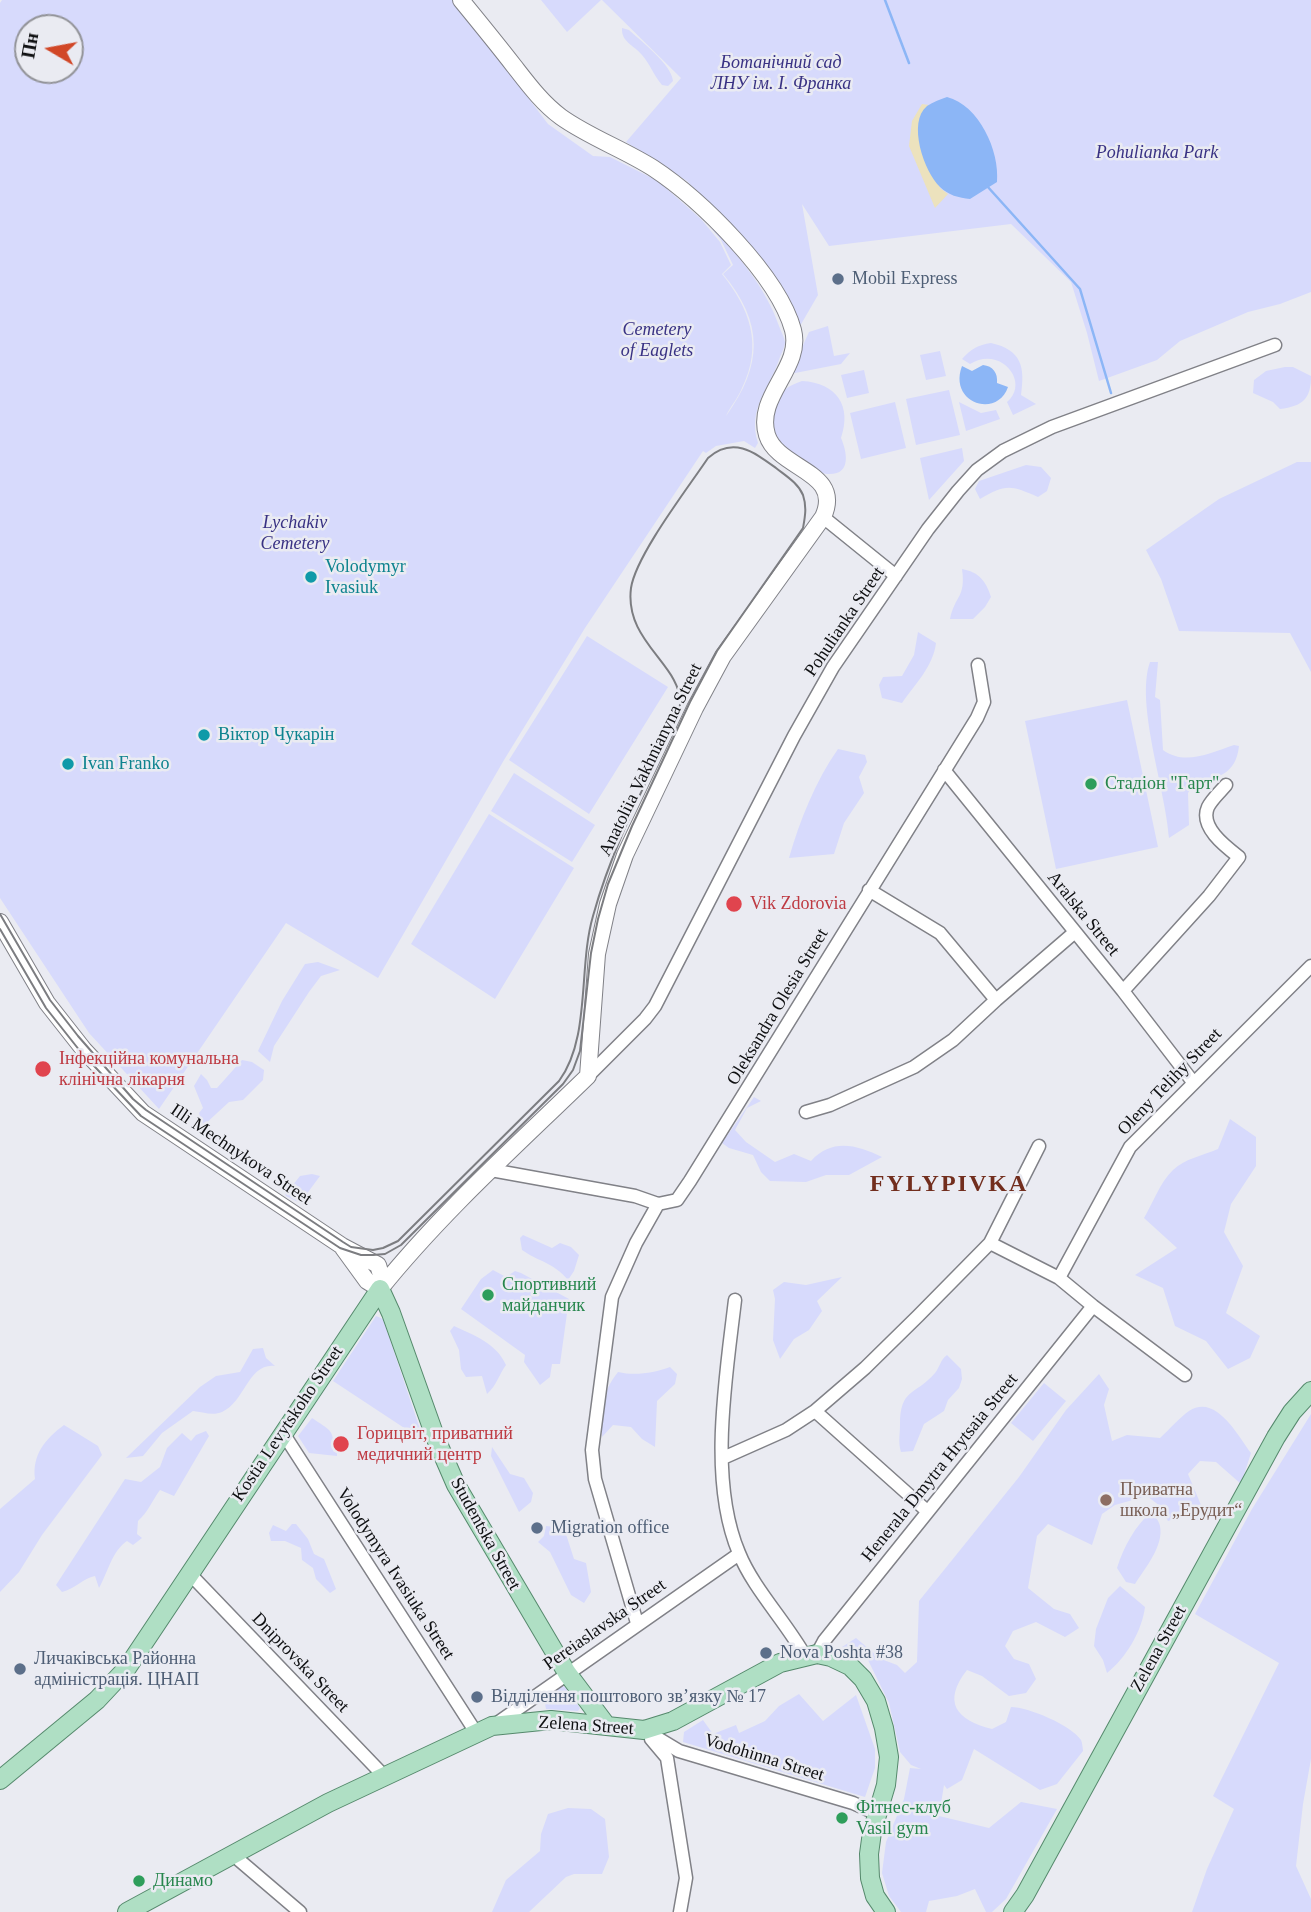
<!DOCTYPE html>
<meta charset="utf-8">
<style>
body{margin:0}
#map{position:relative;width:1311px;height:1912px;overflow:hidden;background:#eaebf2;font-family:"Times New Roman",serif}
canvas{display:block}
.north{position:absolute;left:14px;top:14px;width:70px;height:70px;box-sizing:border-box;background:#eaebf2;border:2px solid #929398;border-radius:50%;rotate:280deg;font-size:19px;font-weight:700;line-height:28px;text-align:center;color:#0f1012}
.north::after{content:'';display:block;margin:auto;width:24px;height:32px;background:#d14727;clip-path:polygon(50% 0,100% 100%,50% 72%,0 100%)}
</style>
<div id="map">
<canvas width="1311" height="1912"></canvas>
<div class="north">Пн</div>
</div>
<script>
const ctx = document.querySelector('canvas').getContext('2d');
ctx.lineJoin = 'round';
function fillPath(path, color) {
  ctx.fillStyle = color;
  ctx.fill(path, 'evenodd');
}
function strokePath(path, color, width, dash) {
  ctx.strokeStyle = color;
  ctx.lineWidth = width;
  ctx.lineCap = dash ? 'butt' : 'round';
  ctx.setLineDash(dash || []);
  ctx.stroke(path);
}
function drawText(font, color, halo, rows, align = 'center') {
  ctx.font = font + ' "Times New Roman",serif';
  ctx.lineWidth = 5;
  ctx.setLineDash([]);
  ctx.textBaseline = 'middle';
  ctx.strokeStyle = halo;
  ctx.fillStyle = color;
  for (const [text, x, y, turn = 0] of rows) {
    ctx.save();
    ctx.translate(x, y);
    ctx.rotate((+turn || 0) * Math.PI / 180);
    ctx.textAlign = isNaN(turn) ? turn : align;
    if (halo) ctx.strokeText(text, 0, 0);
    ctx.fillText(text, 0, 0);
    ctx.restore();
  }
}
fillPath(new Path2D(`
 M2 0H454L548 124 593 156 610 157 658 181 701 219 720 242 731 265 722 274C750 309 763 345 742 388 738 398 730 407 726 416 763 365 764 323 723 274L733 265 721 240 712 229 713 228C740 258 766 288 779 326 781 331 784 337 785 342 785 346 782 353 780 357 770 389 747 408 758 443L755 448 744 441 716 446 706 453 703 451 585 628 504 760 378 978 286 923 159 1109 89 1033 0 898V3ZM28 28H70V70H28Z
 M541 0H601L567 32Z
 M602 0H1311V292L1280 304 1248 312 1180 341 1157 360 1099 381 1087 333 1071 282 1011 224 829 246 802 204 818 295 800 326 785 296 731 228 687 181 626 142 681 78Z
 M622 28 629 30C641 41 672 65 673 81L668 86 662 85C654 76 650 64 642 55 634 45 621 42 622 28Z
 M828 326 834 356 850 353 841 364 790 374 809 332Z
 M991 343C1022 350 1025 367 1021 395L1036 404 1013 415 1007 402C1031 382 1000 345 970 364L962 359C971 349 978 345 991 343Z
 M940 351 946 376 926 380 920 355Z
 M1285 367H1293L1311 376C1311 399 1303 406 1280 409L1273 402 1253 393 1254 380 1266 371Z
 M864 370 869 393 847 398 841 375Z
 M802 381C837 383 852 406 841 438 847 452 852 476 827 474 814 473 779 448 773 436 768 427 769 412 774 404 781 391 787 386 802 381Z
 M949 390 960 435 916 445 906 399Z
 M895 402 906 448 861 459 850 413Z
 M959 402 981 413 996 410 1000 419 966 431Z
 M962 448 964 461 929 500 920 458Z
 M1297 462H1311V672L1290 633 1179 631 1161 579 1146 550 1219 499Z
 M1026 465 1041 467 1051 478 1047 491 1038 497C1010 485 1006 484 980 499L975 489 979 481Z
 M962 569C979 572 986 581 991 597L985 607 973 619H950C955 595 966 598 962 569Z
 M918 632 936 643C933 667 915 684 902 703L882 698 879 685 883 677 902 676 914 655Z
 M587 636 668 687 589 814 509 760Z
 M1150 662H1158L1155 697 1160 700 1163 750C1185 766 1210 753 1234 745L1239 746C1236 774 1218 778 1194 784L1188 793 1189 825 1169 838C1166 790 1135 704 1150 662Z
 M1127 700 1158 847 1056 869 1025 721Z
 M838 749 865 755 867 762 859 777 864 793 844 823 834 854 789 858C800 820 815 782 838 749Z
 M514 773 595 825 572 862 491 811Z
 M489 814 574 868 495 999 411 944Z
 M318 962 340 970 321 976 309 992 274 1046 270 1062 258 1051 282 1001 305 964Z
 M242 1060 252 1062 264 1070 263 1080 243 1100 229 1102 203 1126 199 1113 203 1108 194 1086 201 1074 207 1080 211 1088H217Z
 M754 1097 761 1101 747 1108 735 1130 746 1142 775 1162 794 1154 811 1161C832 1138 857 1145 882 1157L849 1175H826L806 1182 770 1181 761 1172 753 1155 729 1148 722 1143Z
 M1230 1119 1256 1137V1166L1231 1204 1224 1232 1243 1266 1226 1313 1260 1336 1250 1358 1228 1369 1206 1341 1175 1326 1163 1288 1135 1275 1177 1248 1144 1218C1153 1203 1160 1182 1173 1170 1184 1159 1204 1155 1218 1149Z
 M312 1174 320 1176 300 1203 286 1196 282 1186 289 1190 300 1176Z
 M523 1235 552 1248 560 1243 571 1247 579 1255 574 1271 568 1280C553 1262 539 1262 522 1250L520 1238Z
 M493 1270 506 1277 515 1271 521 1273 569 1299 560 1364H552L550 1377 540 1385 524 1362 525 1355 461 1309 481 1279Z
 M842 1277 817 1301 822 1311 809 1330 794 1339 780 1359 773 1340 775 1299 773 1290 784 1282 806 1285Z
 M376 1316 383 1319 424 1441 333 1381Z
 M454 1326C474 1335 497 1344 506 1365 498 1376 497 1385 487 1394L482 1376 466 1377 461 1369 459 1350 450 1331Z
 M263 1348 266 1358 275 1366C248 1363 245 1402 222 1412 213 1416 202 1412 193 1411L162 1433 143 1456 126 1458 200 1387 216 1376 240 1372 253 1349Z
 M947 1355 961 1369 962 1379 959 1388 948 1400 944 1411 924 1424 913 1451 901 1452C898 1442 900 1435 900 1425 900 1388 915 1396 935 1373 940 1367 940 1360 947 1355Z
 M670 1367 677 1374 675 1384 657 1401 655 1447 642 1439 631 1427 613 1425 602 1437C602 1411 601 1393 618 1372 635 1376 654 1373 670 1367Z
 M1099 1374 1109 1389 1104 1405 1112 1441 1127 1435 1160 1438C1170 1429 1179 1418 1189 1411 1216 1393 1238 1436 1251 1453L1241 1484 1216 1462 1200 1461 1188 1474 1201 1505 1199 1521 1183 1516 1168 1521 1160 1506 1147 1496 1115 1505 1102 1514 1092 1545 1048 1524 1037 1536 1028 1588 1054 1609 1070 1614 1079 1628 1065 1637 1036 1622 1013 1631 1005 1646 1014 1659 1029 1664 1036 1679 1026 1693 1009 1696 982 1676 967 1670C942 1702 956 1720 992 1729L1006 1722 1011 1707C1028 1707 1071 1725 1081 1740 1082 1742 1083 1749 1083 1751L1057 1784 1040 1790 974 1749 962 1780 947 1789 944 1785 939 1816 989 1828 1021 1802 1057 1809 1006 1899 992 1912H986L975 1889 957 1896 929 1901 926 1912H901L889 1896 882 1873 886 1842 904 1799 910 1768 921 1769 911 1765 900 1752 889 1703 867 1658 842 1647 856 1638 881 1659 897 1665 905 1673 917 1662 919 1601 1019 1477 1066 1410Z
 M1044 1383 1066 1401 1033 1441 1011 1423Z
 M1311 1414V1759L1303 1804 1296 1866 1311 1899V1912H1192L1207 1869 1234 1809 1213 1796 1279 1663 1195 1614 1252 1509Z
 M312 1418C329 1430 335 1429 333 1451L337 1453V1456L309 1453 298 1436Z
 M64 1425 98 1446 102 1455 42 1535 19 1572 0 1592V1509L35 1479C32 1455 45 1439 64 1425Z
 M206 1431 209 1436 174 1496 160 1490C152 1501 148 1512 138 1521L137 1534 142 1538 133 1545 127 1541C112 1551 108 1572 99 1588L95 1576C83 1578 75 1589 62 1592L56 1585 125 1479 141 1482 160 1467 167 1448 182 1433 191 1441 196 1435Z
 M492 1447 510 1474 524 1478 533 1493 531 1502 519 1512 491 1456Z
 M1152 1511C1154 1515 1159 1521 1160 1526 1164 1546 1145 1568 1135 1584L1126 1582 1117 1568C1124 1546 1135 1526 1152 1511Z
 M292 1524H296L308 1539 314 1554 324 1559 336 1589 330 1593 316 1579 313 1568 302 1560 301 1548 285 1541H271L269 1533 273 1525 286 1531Z
 M546 1526 564 1528 574 1559 586 1563 591 1592 584 1603 571 1595 550 1552 538 1542 544 1536Z
 M1120 1586 1145 1607C1142 1631 1126 1658 1107 1673L1103 1660 1094 1646 1096 1629 1108 1598Z
 M561 1686 565 1687 580 1708 578 1711 546 1709 544 1699Z
 M799 1694 823 1721 856 1695 875 1749V1768L865 1797 683 1742 684 1732 703 1720 713 1734 736 1725 739 1733 765 1721 779 1706Z
 M568 1808 591 1809 605 1819 609 1857 602 1874H574L566 1877 529 1912H492L506 1880 540 1851 541 1834 548 1814Z`), '#d7dafc');
fillPath(new Path2D(`
 M922 104 929 105 926 107 940 188 948 194 935 208 909 146 912 121Z`), '#ece2bd');
fillPath(new Path2D(`
 M947 97C979 105 1000 151 997 182L970 199C959 198 948 195 940 187 924 172 907 122 927 106 933 102 941 99 947 97Z
 M983 365C993 366 998 373 997 383L1008 387C997 419 948 403 962 366L972 371Z`), '#8cb6f6');
strokePath(new Path2D(`
 M885 0 909 63
 M987 186 1080 289 1111 393`), '#8cb6f6', 2.5);
const street = new Path2D(`
 M823 517 896 576
 M944 770 1123 991 1193 1082
 M869 890 940 933 996 1000
 M1123 991 1209 896 1239 857C1226 847 1199 827 1208 807 1212 799 1221 791 1226 785
 M588 1076 645 1019 655 1006 794 736 833 667 928 529 958 491 977 470 1003 451 1052 427 1275 345
 M806 1112 830 1105 914 1067 953 1040 996 1000 1075 932
 M491 1170 635 1196 658 1204 636 1243 612 1297 592 1450 595 1479 637 1623
 M658 1204 677 1200 690 1181 977 718 984 702 978 665
 M990 1243 1059 1278 1093 1306 1185 1375
 M1059 1278 1130 1147 1311 966
 M735 1300C726 1377 708 1480 739 1553 753 1588 786 1622 805 1656
 M815 1411 927 1511
 M283 1433 477 1734
 M723 1458 786 1430 815 1411 865 1368 918 1316 990 1243 1039 1146
 M190 1574 385 1777
 M817 1654 824 1641 1093 1306
 M496 1724 739 1554
 M644 1730 679 1751 853 1803 877 1814
 M651 1739 667 1758 686 1878 680 1912
 M234 1853 239 1860 300 1912`);
const secondary = new Path2D(`
 M0 922 47 1003 84 1050 143 1113 342 1246 378 1265 381 1275 380 1289
 M343 1248 367 1281 380 1289
 M380 1289C442 1212 517 1145 588 1076L597 954 608 904 625 855 695 708 723 656 823 517C844 471 778 470 767 435 755 396 803 368 793 330 778 275 700 199 653 168 623 149 589 137 561 117 542 103 528 84 514 66 497 44 479 22 461 0`);
const primary = new Path2D(`
 M0 1780 97 1700 127 1668 380 1289 391 1313 436 1439 456 1485 567 1673 606 1725
 M127 1912 328 1803 492 1726 551 1720 644 1730 673 1721 780 1663 817 1654 831 1657 850 1666 863 1679 876 1701 884 1728 889 1757 886 1785 872 1832 869 1854 870 1878 875 1896 886 1912
 M1013 1912 1025 1895 1276 1437 1292 1412 1311 1391`);
strokePath(street, '#808187', 15);
strokePath(secondary, '#808187', 18);
strokePath(primary, '#55896c', 20);
strokePath(street, '#fff', 12);
strokePath(secondary, '#fff', 16);
strokePath(primary, '#afdfc4', 18);
strokePath(new Path2D(`
 M0 914 50 1000 78 1036 133 1099 146 1110 343 1242 351 1247 373 1250 383 1248 398 1241 559 1081C591 1038 578 967 593 916 612 847 646 783 676 719 678 714 680 709 680 704 682 665 624 642 631 588 636 555 688 488 708 458 733 436 754 452 776 468 786 476 798 483 803 495 807 507 805 517 803 528L717 651 690 702 632 826 608 884 598 919 591 953 580 1051 573 1070 563 1084 401 1245 385 1254 373 1255H361L340 1248 141 1116 80 1051 46 1008 0 929`), '#7c7d81', 2);
for (const [x, y, r, color] of [
 [838,279,7,"#5c6f8a"],
 [311,577,7,"#0f9aa8"],
 [204,735,7,"#0f9aa8"],
 [68,764,7,"#0f9aa8"],
 [1091,784,7,"#2e9e5b"],
 [734,904,9,"#e0444e"],
 [43,1069,9,"#e0444e"],
 [488,1295,7,"#2e9e5b"],
 [341,1444,9,"#e0444e"],
 [1106,1500,7,"#8d6e63"],
 [537,1528,7,"#5c6f8a"],
 [766,1653,7,"#5c6f8a"],
 [20,1669,7,"#5c6f8a"],
 [477,1697,7,"#5c6f8a"],
 [842,1818,7,"#2e9e5b"],
 [139,1881,7,"#2e9e5b"]
]) {
  const dot = new Path2D();
  dot.arc(x, y, r, 0, 2 * Math.PI);
  ctx.fillStyle = color;
  ctx.fill(dot);
  strokePath(dot, '#eaebf2', 2.5);
}
drawText('italic 18px', '#393284', '#eaebf2', [
 ["Ботанічний сад",781,63],
 ["ЛНУ ім. І. Франка",781,84],
 ["Pohulianka Park",1157,153],
 ["Cemetery",657,330],
 ["of Eaglets",657,351],
 ["Lychakiv",295,523],
 ["Cemetery",295,544]
]);
drawText('18px', '#4e5e75', '#eaebf2', [
 ["Mobil Express",852,279],
 ["Migration office",551,1528],
 ["Nova Poshta #38",780,1653],
 ["Личаківська Районна",34,1659],
 ["адміністрація. ЦНАП",34,1680],
 ["Відділення поштового зв’язку № 17",491,1697]
], 'left');
drawText('18px', '#0d838f', '#eaebf2', [
 ["Volodymyr",325,567],
 ["Ivasiuk",325,588],
 ["Віктор Чукарін",218,735],
 ["Ivan Franko",82,764]
], 'left');
drawText('18px', '#0f1012', '#eaebf2', [
 ["Pohulianka Street",845,622,-56],
 ["Anatoliia Vakhnianyna Street",651,760,-64],
 ["Aralska Street",1083,914,51],
 ["Oleksandra Olesia Street",778,1007,-59],
 ["Oleny Telihy Street",1170,1082,-46],
 ["Illi Mechnykova Street",241,1155,34],
 ["Kostia Levytskoho Street",288,1424,-56],
 ["Henerala Dmytra Hrytsaia Street",940,1468,-51],
 ["Studentska Street",485,1534,61],
 ["Volodymyra Ivasiuka Street",395,1574,57],
 ["Pereiaslavska Street",605,1625,-35],
 ["Zelena Street",1159,1649,-61],
 ["Dniprovska Street",300,1663,46],
 ["Zelena Street",586,1726,4],
 ["Vodohinna Street",764,1758,17]
]);
drawText('18px', '#27864d', '#eaebf2', [
 ["Стадіон \"Гарт\"",1105,784],
 ["Спортивний",502,1285],
 ["майданчик",502,1306],
 ["Фітнес-клуб",856,1808],
 ["Vasil gym",856,1829],
 ["Динамо",153,1881]
], 'left');
drawText('18px', '#be3a42', '#eaebf2', [
 ["Vik Zdorovia",750,904],
 ["Інфекційна комунальна",59,1059],
 ["клінічна лікарня",59,1080],
 ["Горицвіт, приватний",357,1434],
 ["медичний центр",357,1455]
], 'left');
drawText('18px', '#785e54', '#eaebf2', [
 ["Приватна",1120,1490],
 ["школа „Ерудит“",1120,1511]
], 'left');
ctx.letterSpacing = '2px';
drawText('bold 24px', '#722e1e', '#eaebf2', [
 ["FYLYPIVKA",949,1185]
]);
ctx.letterSpacing = '0px';
</script>
